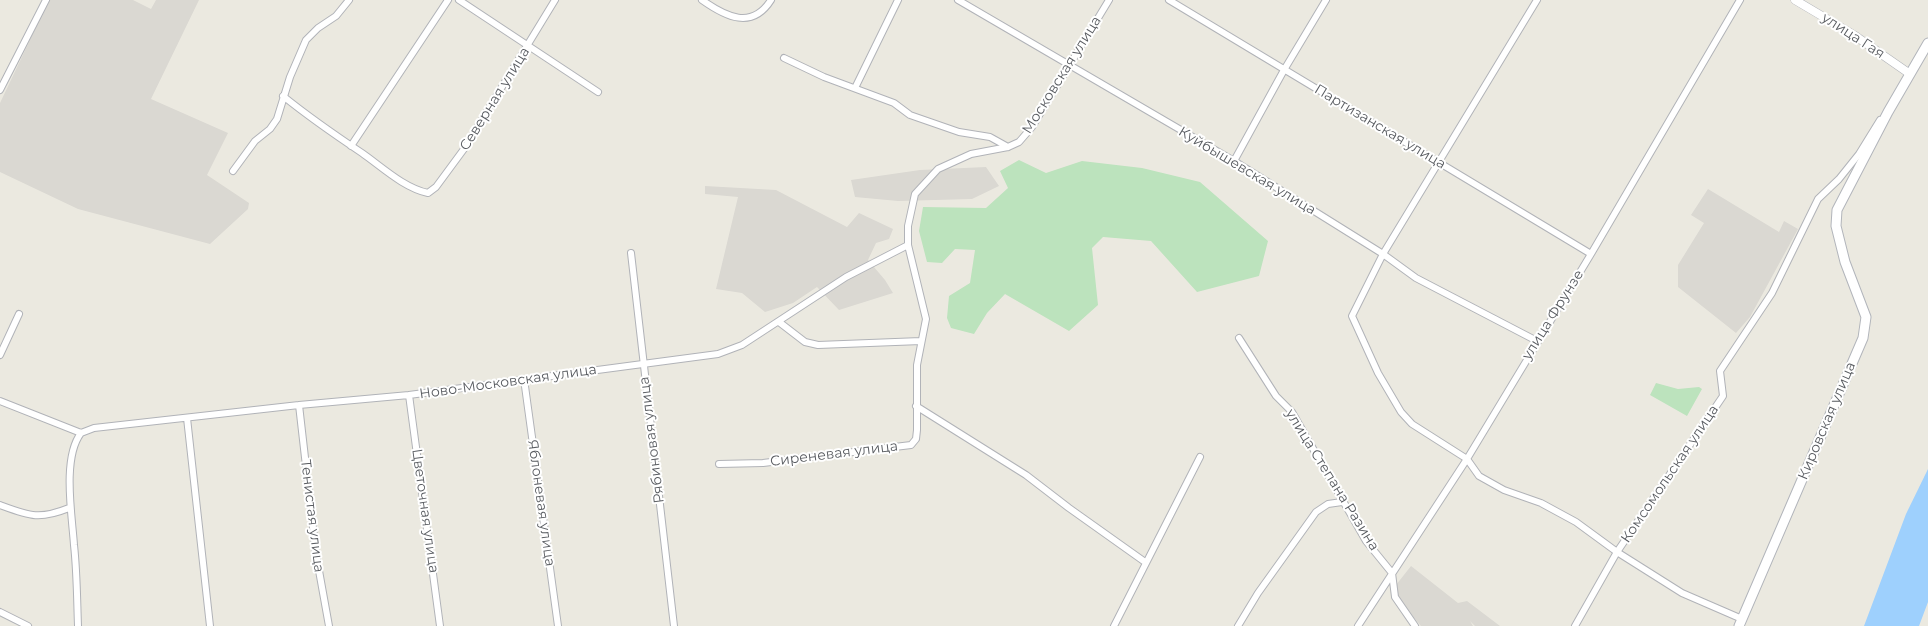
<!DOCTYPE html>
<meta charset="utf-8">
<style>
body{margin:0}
canvas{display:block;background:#ebe9e0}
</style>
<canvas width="1928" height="626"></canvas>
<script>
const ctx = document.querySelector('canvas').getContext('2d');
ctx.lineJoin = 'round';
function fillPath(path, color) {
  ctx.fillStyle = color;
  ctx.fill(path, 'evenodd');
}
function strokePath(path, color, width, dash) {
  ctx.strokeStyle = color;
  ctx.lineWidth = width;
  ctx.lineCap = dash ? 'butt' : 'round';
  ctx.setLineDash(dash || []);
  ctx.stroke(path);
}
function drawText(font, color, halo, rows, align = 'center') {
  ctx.font = font + ' Montserrat,sans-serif';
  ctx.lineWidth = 4;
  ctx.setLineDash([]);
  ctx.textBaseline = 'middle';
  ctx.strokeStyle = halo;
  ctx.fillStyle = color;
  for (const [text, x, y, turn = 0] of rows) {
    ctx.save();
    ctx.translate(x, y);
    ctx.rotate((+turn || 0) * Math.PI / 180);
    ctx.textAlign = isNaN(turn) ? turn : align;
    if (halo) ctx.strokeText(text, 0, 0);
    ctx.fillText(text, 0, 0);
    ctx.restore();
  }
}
fillPath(new Path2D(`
 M49 0H133L151 9 156 0H199L151 99 228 133 207 175 249 203 248 209 210 244 78 209 0 172V103Z
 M986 167 999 186 972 199 898 201 855 197 851 180 920 170Z
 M705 186 776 190 847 227 859 213 893 229 889 239 876 243 868 260 885 280 893 293 839 310 817 287 793 303 765 312 742 293 716 289 738 197 705 194Z
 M1708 189 1779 232 1784 221 1798 229 1750 317 1736 333 1678 287V265L1704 223 1691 215Z
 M1411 566 1458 603 1467 601 1500 626H1475L1470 621 1473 626H1421L1398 599 1396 585Z`), '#dad8d2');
fillPath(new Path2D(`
 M1019 160 1046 173 1082 161 1142 168 1200 182 1268 241 1259 276 1197 292 1151 241 1103 237 1092 248 1098 305 1069 331 1005 294 987 313 974 334 951 328 947 318 949 296 970 283 975 250 955 249 942 263 927 262 919 231 923 207 986 208 1008 188 1000 171Z
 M1656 383 1678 389 1699 387 1702 389 1687 416 1650 395Z`), '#bce3bd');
fillPath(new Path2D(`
 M1928 469V602L1919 626H1864L1906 514Z`), '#9ed0fd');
const minor = new Path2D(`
 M459 0 598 92
 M702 0C726 17 752 30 771 0
 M958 0 1234 161 1383 254 1416 278 1537 341
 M1169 0 1591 254
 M1537 0 1383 254 1352 316 1378 373 1401 412 1412 424 1467 459 1479 476 1504 490 1541 503 1576 522 1617 552 1682 593 1742 619
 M784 58 824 77 894 103 910 115 959 132 990 137 1008 147
 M855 88 898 0
 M0 90 46 0
 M283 96C309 117 335 135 362 153 382 167 404 188 428 193L436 187 464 149 555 0
 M351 146 448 0
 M1859 154 1880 120
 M1234 161 1284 70 1326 0
 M233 171 255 141 270 129 277 119 290 77 306 40 318 28 336 16 349 0
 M631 253 674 626
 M779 322 805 342 818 345 921 341
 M1239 338 1276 396 1292 412 1366 541 1392 573 1395 597 1415 626
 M0 355 19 314
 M524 379 558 626
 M409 395 440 626
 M0 401 81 433
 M299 405 316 554 329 626
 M916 406 1026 475 1069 508 1145 562
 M187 418 210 626
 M81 433 94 428 299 405 409 395 718 354 742 345 846 277 908 245
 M719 464 763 463 911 445 916 439 917 430V365L926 319 908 245V226L915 194 938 169 971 154 1008 147 1019 142 1032 127 1109 0
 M0 505C30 516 39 520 69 508
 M0 612 28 626
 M78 626C77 599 77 572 74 545 72 515 62 458 81 433
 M1114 626 1200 457
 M1238 626 1258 593 1316 512 1328 504 1342 502
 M1358 626 1467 459 1591 254 1740 0
 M1575 626 1617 552 1723 396 1720 371 1772 293 1818 199 1839 179 1859 154 1868 151`);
const tertiary = new Path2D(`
 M1795 0 1854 35 1910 74`);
const secondary = new Path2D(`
 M1739 626 1863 338 1866 317 1845 262 1836 226 1837 210 1888 112 1928 43`);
strokePath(minor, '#b1b3b8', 8);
strokePath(tertiary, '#b1b3b8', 9);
strokePath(secondary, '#b2b5bb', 11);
strokePath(minor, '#fff', 6);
strokePath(tertiary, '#fff', 8);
strokePath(secondary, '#fff', 9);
drawText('14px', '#595c61', '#fff', [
 ["улица Гая",1853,36,33],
 ["Московская улица",1062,75,-58],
 ["Северная улица",495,99,-58],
 ["Партизанская улица",1380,127,31],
 ["Куйбышевская улица",1247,171,31],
 ["улица Фрунзе",1553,315,-58],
 ["Ново-Московская улица",508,382,-8],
 ["Кировская улица",1827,421,-67],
 ["Рябиновая улица",652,440,-97],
 ["Сиреневая улица",834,454,-7],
 ["Комсомольская улица",1670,474,-56],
 ["улица Степана Разина",1332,480,58],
 ["Яблоневая улица",541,503,82],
 ["Цветочная улица",425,511,82],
 ["Тенистая улица",312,516,83]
]);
</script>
